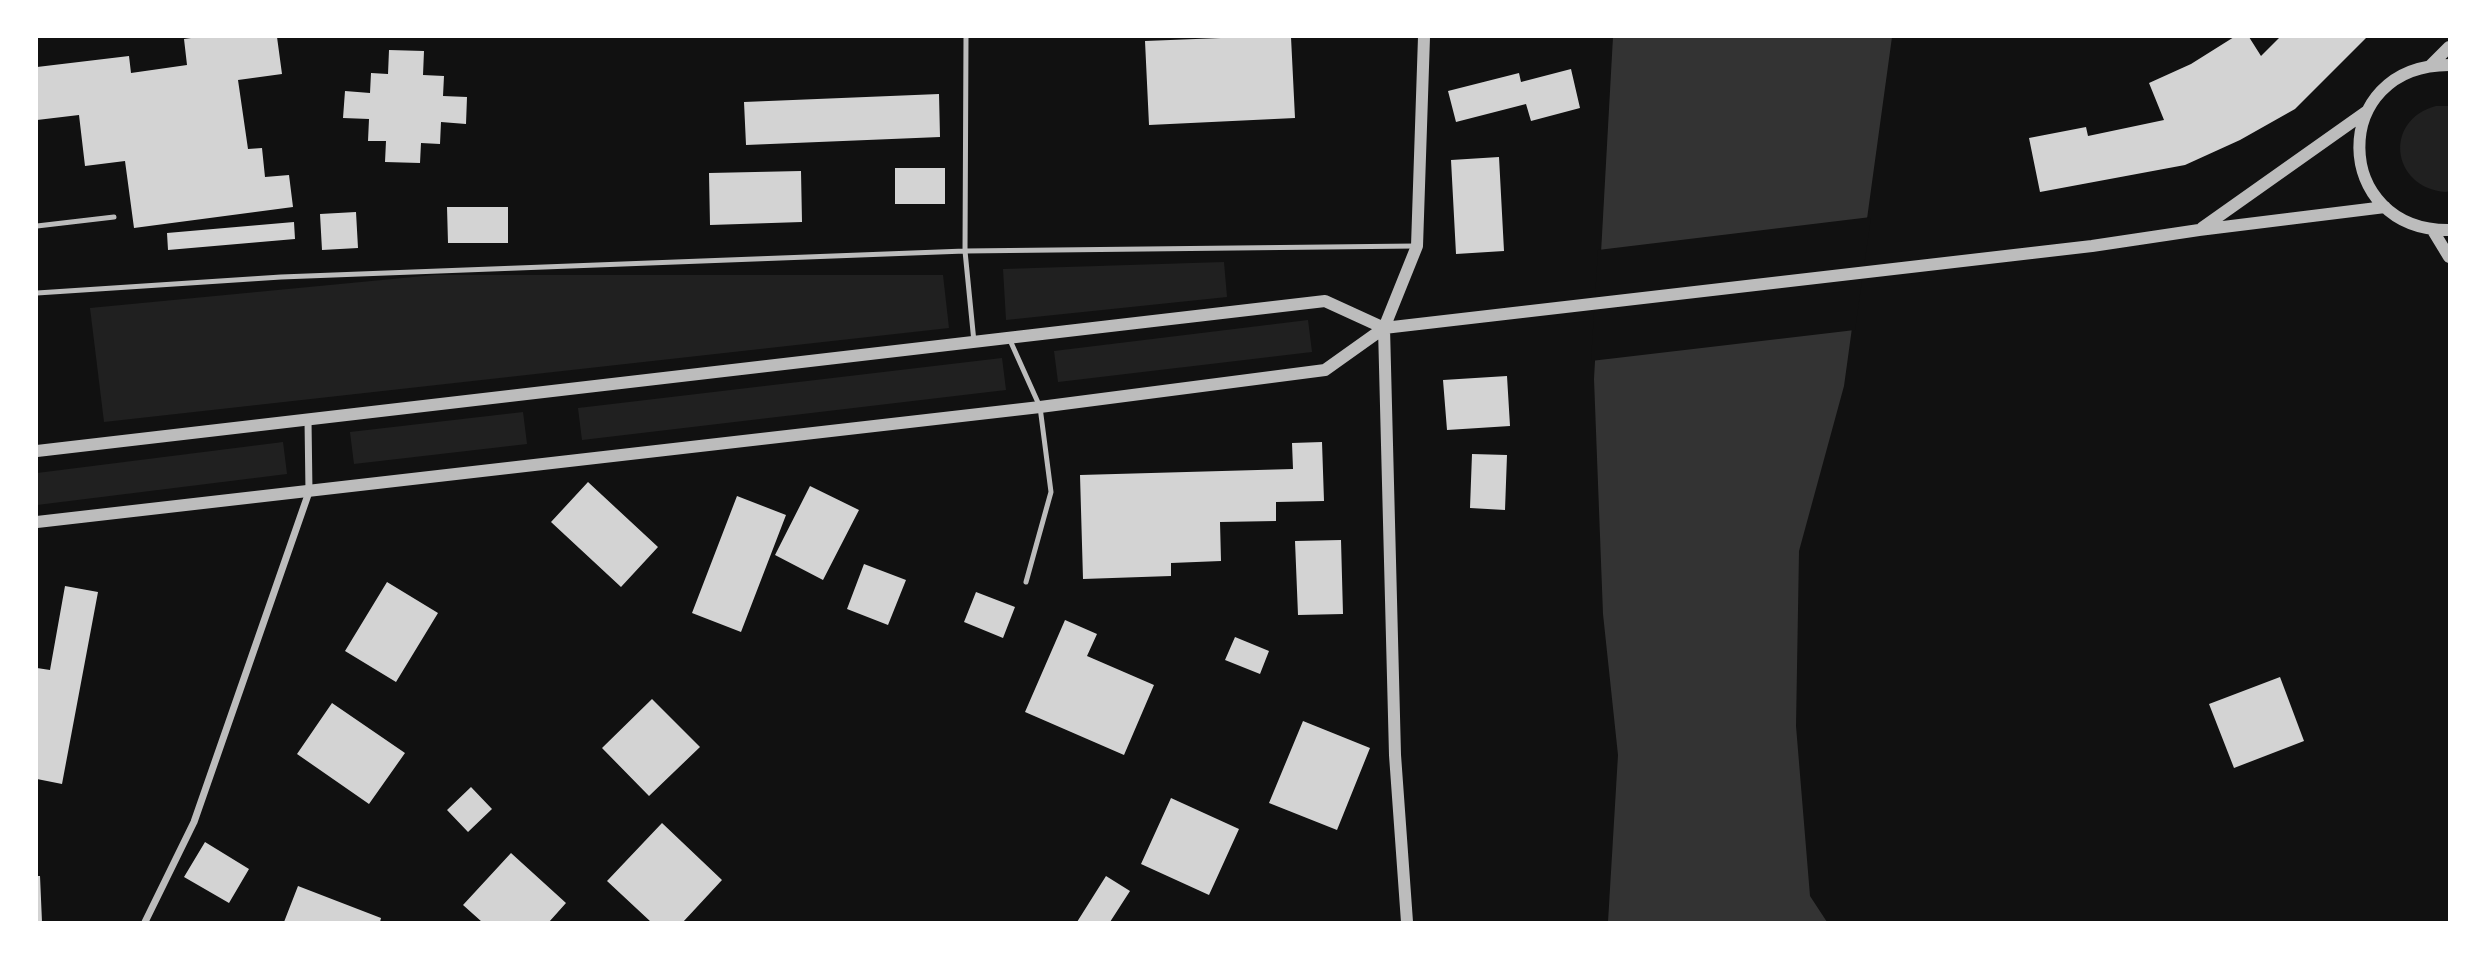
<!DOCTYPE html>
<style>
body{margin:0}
#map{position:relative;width:2486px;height:959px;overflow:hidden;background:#111;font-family:"Open Sans",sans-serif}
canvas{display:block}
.frame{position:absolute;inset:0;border:38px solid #fff;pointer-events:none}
</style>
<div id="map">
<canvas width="2486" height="959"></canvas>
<div class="frame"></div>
</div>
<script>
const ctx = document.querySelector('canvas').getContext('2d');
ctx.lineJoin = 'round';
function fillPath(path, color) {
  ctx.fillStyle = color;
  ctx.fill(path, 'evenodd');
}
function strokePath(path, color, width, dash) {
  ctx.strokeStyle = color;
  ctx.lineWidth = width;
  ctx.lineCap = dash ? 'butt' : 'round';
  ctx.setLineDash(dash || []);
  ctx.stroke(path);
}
fillPath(new Path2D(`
 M2436 106H2449V191L2446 192C2391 188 2383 120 2436 106Z
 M1224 262 1227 297 1006 320 1003 269Z
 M434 275H943L949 328 104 422 90 308Z
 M1308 320 1312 352 1058 382 1054 351Z
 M1002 358 1006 390 582 440 578 408Z
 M523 412 527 444 354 464 350 432Z
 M283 442 287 474 37 505V473Z`), '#202020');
fillPath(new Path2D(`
 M1613 37H1892L1844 386 1799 551 1796 726 1810 896 1827 922H1608L1618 755 1603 614 1594 379Z`), '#333');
fillPath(new Path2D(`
 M1871 217 1855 330 1591 361 1598 250Z`), '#111');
fillPath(new Path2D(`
 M198 37H277L282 74 238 80 248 149 262 148 265 177 289 175 293 207 134 228 125 161 85 166 79 115 37 120V67L129 56 131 73 187 65 184 39Z
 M1246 37H1291L1295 118 1149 125 1145 41Z
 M2234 37H2249L2261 56 2280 37H2367L2295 109 2240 140 2185 165 2040 192 2029 138 2086 127 2088 136 2164 120 2149 83 2191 64Z
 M389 50 424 51 423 75 444 76 443 96 467 97 466 124 441 122 440 144 421 143 420 163 385 162 386 141H368L369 119 343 118 345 91 370 93 371 73 388 74Z
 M1571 69 1580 108 1531 121 1526 104 1456 122 1448 91 1519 73 1521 82Z
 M939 94 940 137 746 145 744 102Z
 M1499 157 1504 251 1456 254 1451 160Z
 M895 168H945V204H895Z
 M801 171 802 222 710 225 709 173Z
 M447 207H508V243H448Z
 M356 212 358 248 322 250 320 214Z
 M294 222 295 239 168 250 167 233Z
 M1507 376 1510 426 1447 430 1443 380Z
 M1322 442 1324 501 1276 502V521L1220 522 1221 561 1171 563V576L1083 579 1080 475 1293 469 1292 443Z
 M1472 454 1507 455 1505 510 1470 508Z
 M588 482 658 547 621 587 551 522Z
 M810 486 859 510 823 580 775 555Z
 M737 496 786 515 741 632 692 613Z
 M1341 540 1343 614 1298 615 1295 541Z
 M864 564 906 580 888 625 847 609Z
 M387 582 438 613 396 682 345 651Z
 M65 586 98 592 62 784 37 779V668L50 670Z
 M976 592 1015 607 1003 638 964 622Z
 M1065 620 1097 634 1087 656 1154 685 1124 755 1025 712Z
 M1235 637 1269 651 1260 674 1225 660Z
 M2280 677 2304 741 2234 768 2209 704Z
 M652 699 700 747 649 796 602 748Z
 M332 703 405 753 369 804 297 754Z
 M1303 721 1370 748 1337 830 1269 803Z
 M471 787 492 809 468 832 447 810Z
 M1171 798 1239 829 1209 895 1141 864Z
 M662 823 722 880 683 922H651L607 881Z
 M205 842 249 869 229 903 184 877Z
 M511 853 566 903 549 922H482L463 905Z
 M37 876H40L42 922H37Z
 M1106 876 1130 891 1110 922H1077Z
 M298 886 381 918 380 922H284Z`), '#d3d3d3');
strokePath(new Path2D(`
 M966 37 965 251 974 342
 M37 226 114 217
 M37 293 281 277 965 251 1415 246
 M1009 338 1040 407 1051 492 1026 582`), '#bcbcbc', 5);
strokePath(new Path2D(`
 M145 922 194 822 309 492 308 420`), '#bcbcbc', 7);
strokePath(new Path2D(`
 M2431 65 2449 47
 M2449 65C2328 65 2331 231 2449 230
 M2202 228 2366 112
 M2432 229 2449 257
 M37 451 1325 301 1384 328
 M37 522 1040 407 1325 370 1384 328 2092 246 2199 230 2385 207
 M1407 922 1395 755 1384 328 1417 246 1424 37`), '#bcbcbc', 12);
</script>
